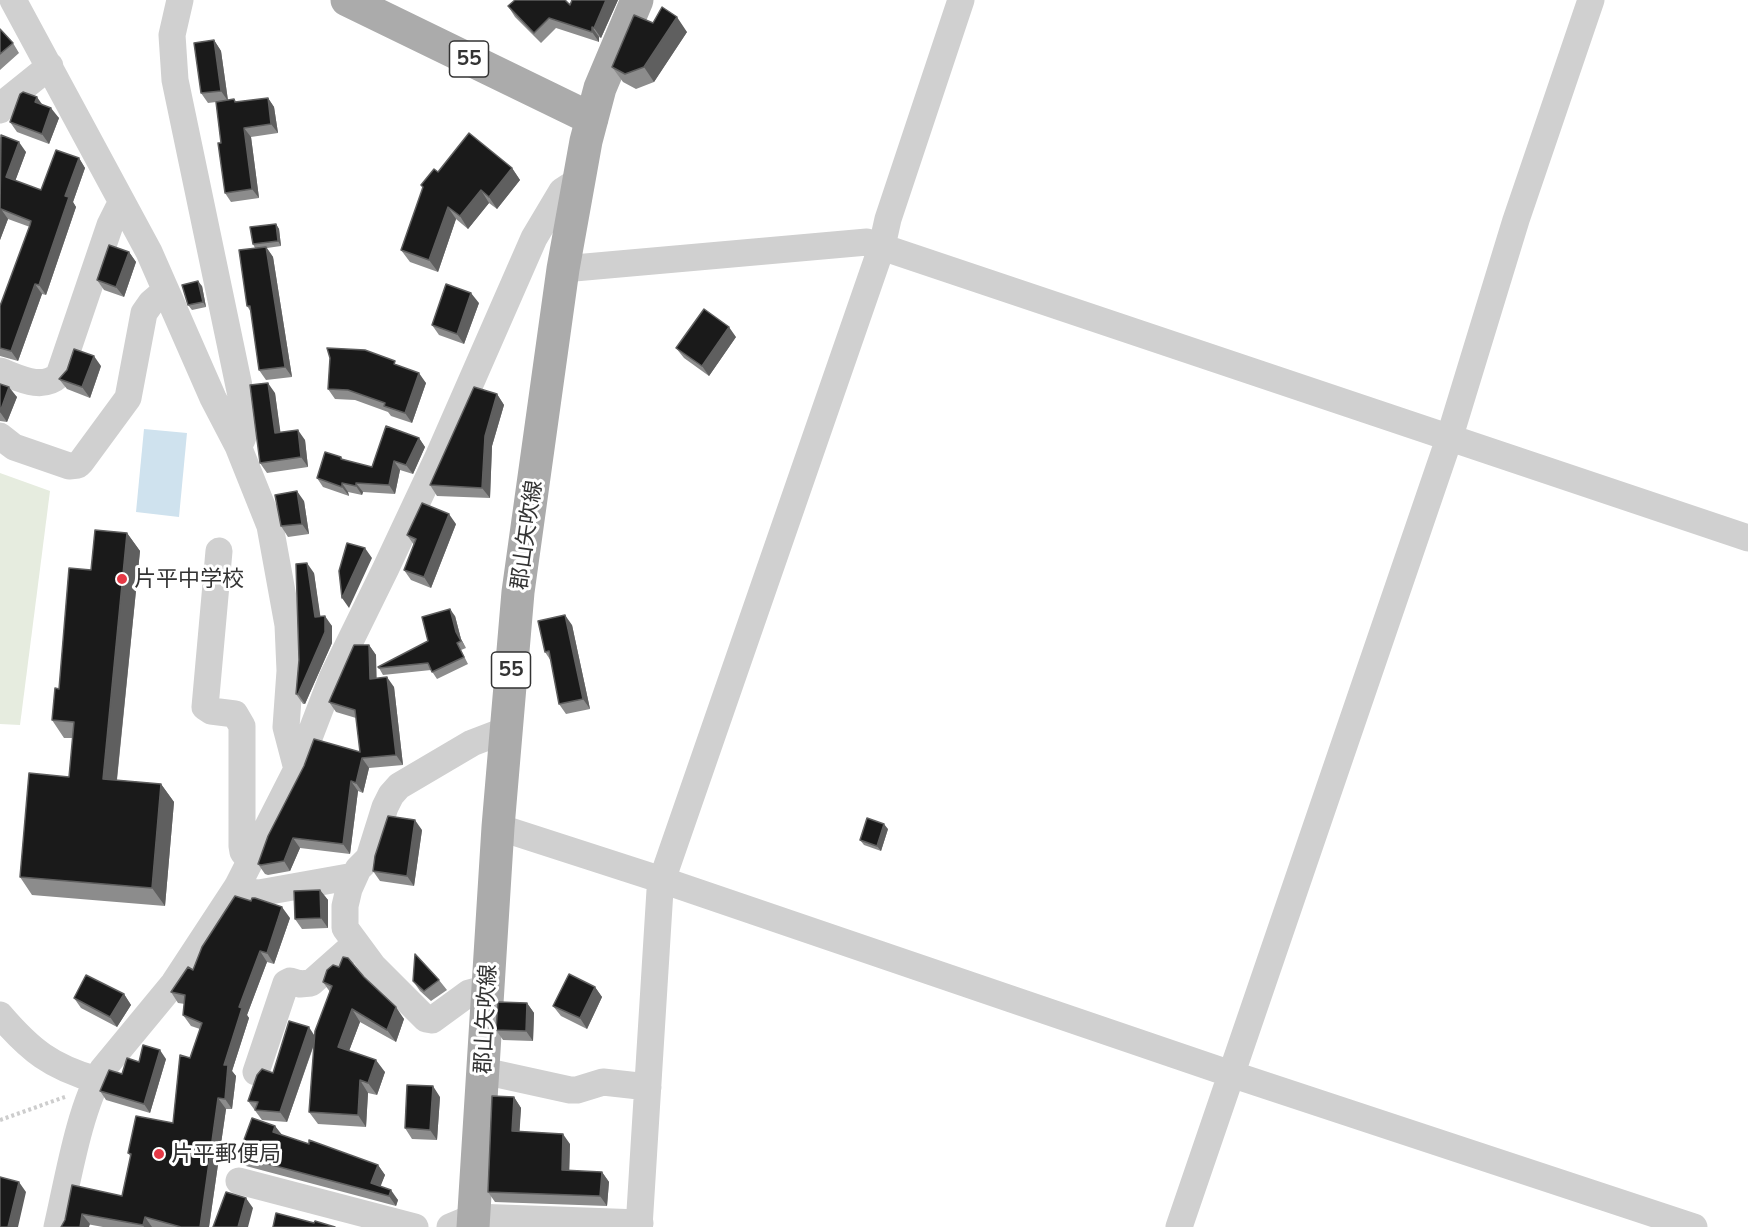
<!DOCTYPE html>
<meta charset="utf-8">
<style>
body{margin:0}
canvas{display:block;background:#fff}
</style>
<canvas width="1748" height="1227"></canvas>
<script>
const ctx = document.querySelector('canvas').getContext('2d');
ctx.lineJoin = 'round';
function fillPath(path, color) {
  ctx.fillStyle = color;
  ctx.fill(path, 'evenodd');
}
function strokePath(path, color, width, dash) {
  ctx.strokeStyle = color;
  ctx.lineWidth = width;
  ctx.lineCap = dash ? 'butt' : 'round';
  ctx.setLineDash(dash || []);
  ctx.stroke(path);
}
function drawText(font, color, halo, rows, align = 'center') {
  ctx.font = font + ' Mulish,"Noto Sans JP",sans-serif';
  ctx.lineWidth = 6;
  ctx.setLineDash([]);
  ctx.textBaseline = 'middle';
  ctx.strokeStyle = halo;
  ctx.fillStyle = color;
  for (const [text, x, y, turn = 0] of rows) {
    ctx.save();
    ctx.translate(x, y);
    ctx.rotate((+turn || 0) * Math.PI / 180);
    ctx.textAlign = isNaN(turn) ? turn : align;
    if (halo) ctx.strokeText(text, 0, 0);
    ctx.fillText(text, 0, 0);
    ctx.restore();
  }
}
fillPath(new Path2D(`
 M0 473 50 491 20 725 0 724Z`), '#e6ecdf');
fillPath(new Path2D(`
 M144 429 187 433 179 517 136 512Z`), '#cfe2ee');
strokePath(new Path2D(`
 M0 1120 65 1097`), '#cdcdcd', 4, [3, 3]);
strokePath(new Path2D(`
 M13 0 149 252 213 398 238 446 270 526 288 625 290 671 286 727 297 769
 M180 0 172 35 175 80 244 410C244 423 247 435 238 446
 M0 110 9 99 50 66
 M563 269 867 242 1748 538
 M0 371C19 378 42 391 59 375L110 225 118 209 124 206
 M0 436 14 447 69 466 78 465 81 462 128 398 144 313 151 303 165 291
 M219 551 205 707 211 711 235 714 242 726V846L243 852 250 861
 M498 827 662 880 1231 1074 1694 1227
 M237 887 246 892 259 893 354 876
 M488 988 469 993 432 1020 426 1019 373 966 345 928V906L349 889 358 869 369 858 385 807 391 795 399 786 472 743 506 730
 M0 1015C30 1050 51 1067 97 1080
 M256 1072 286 983 290 981 300 984 311 983 355 944
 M483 1073 497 1074 570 1090H577L603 1082 648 1087
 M239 1181 415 1227
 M57 1227C68 1180 79 1109 103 1069L174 983 237 887 297 769 332 678 386 568 439 455 534 238 562 191 579 180
 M450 1227 474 1217 640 1223
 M639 1227 660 890 662 880 882 246 888 219 961 0
 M1179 1227 1449 439 1516 220 1591 0`), '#d0d0d0', 27);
strokePath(new Path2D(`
 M347 0 592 119
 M473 1227 498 827 518 592 563 269 586 141 600 88 637 0`), '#ababab', 33);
fillPath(new Path2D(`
 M572 0H618L601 38 599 37V42L556 28 541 43 515 17 508 6 570 5Z
 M653 23 687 32 654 82 636 89 623 82 612 67Z
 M0 29 13 43 19 53 0 70Z
 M214 40 221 51 228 100 234 99 236 102 268 98 274 107 278 133 251 137 259 198 231 202 225 193 221 143 216 102 208 103 201 93Z
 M43 105 59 118 49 144 17 132 10 122Z
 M0 137 26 152 15 181 41 190 79 158 85 168 73 202 76 207 46 295 42 294 18 361 0 356V306L30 227 8 219 0 240Z
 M512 168 520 180 497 209 489 203 468 229 456 219 438 272 410 262 401 250 423 188 421 185 438 172Z
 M276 224 279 229 281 246 267 248 273 257 292 377 266 380 259 370 251 312 247 306 255 248 253 244Z
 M129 252 136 262 124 297 104 290 97 280Z
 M202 286 206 307 192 310 188 305Z
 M479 303 464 344 439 335 432 325Z
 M736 337 709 376 684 358 676 348Z
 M398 365 426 383 412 423 391 416 388 412 355 400 335 399 328 389Z
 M101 366 90 398 67 389 59 379Z
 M0 384 17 397 7 422 0 421Z
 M275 393 280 432 305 440 308 467 267 473 260 463Z
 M497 394 504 405 492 446 490 498 437 496 430 485Z
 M419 438 425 447 413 474 400 470 395 494 363 492 362 495 348 492 349 496 323 487 317 478 341 457 343 460 372 467Z
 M304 501 309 534 288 537 281 526Z
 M456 524 431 588 411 580 404 570 414 545 407 535Z
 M127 533 140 551 117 780 161 784 174 802 165 906 32 895 20 877 69 777 73 738H64L52 720 59 689 91 570Z
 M314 573 320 617 332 626V643L305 704H303L296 694Z
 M455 616 461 639 466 648 461 650 468 664 437 679 431 670 383 675 379 668 428 641Z
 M572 625 590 709 566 714 559 704 551 661 545 652Z
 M369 645 376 655V678L394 687 403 765 369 768 363 793 358 791 350 854 300 848 290 871 268 875 265 874 258 864 360 752 356 718 336 712 329 702Z
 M888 829 881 851 864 845 860 840Z
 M422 830 414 886 380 881 373 871Z
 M320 890 328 900V928L302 929 295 919Z
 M290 918 274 964 267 962 247 1015 249 1018 232 1071 236 1076 232 1109H226L209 1227H103L65 1220 122 1196 131 1157 128 1153 173 1123 190 1058 200 1029 191 1026 183 1015 185 1004 178 1003 171 992 193 970Z
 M364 977 404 1019 396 1042 360 1022 349 1051 385 1072 377 1095 368 1093 366 1127 318 1124 309 1112 314 1045 287 1122 262 1120 248 1101 273 1073 315 1035 330 992 323 982Z
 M439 980 447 990 431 1001 420 991 413 981Z
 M595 987 602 997 587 1029 561 1016 553 1006Z
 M124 994 131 1005 117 1027 81 1008 74 998Z
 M527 1003 534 1013 533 1041 503 1040 496 1030Z
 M166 1059 150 1113 106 1100 100 1091 139 1062Z
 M440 1097 437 1140 412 1139 405 1128Z
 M514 1097 521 1108 519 1131 570 1144 569 1171 602 1172 609 1182 607 1206 495 1202 488 1192Z
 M275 1126 281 1135 309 1144 378 1165 385 1175 380 1186 398 1200 396 1206 246 1166 238 1156Z`), '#8c8c8c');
fillPath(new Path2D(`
 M606 0H618L601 38 594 28Z
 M677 17 687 32 654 82 644 67Z
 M592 27 599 37V42L592 32Z
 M214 40 221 51 228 101 221 91Z
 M37 97 44 107 35 102Z
 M268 98 274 107 278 133 271 124Z
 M51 108 59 118 49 144 42 134Z
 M244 128 251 137 259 198 252 189Z
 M19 142 26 152 13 187 6 177Z
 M79 158 85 168 73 202 76 207 46 295 39 285 65 196Z
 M512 168 520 180 497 209 489 197Z
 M481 190 489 203 468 229 460 216Z
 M448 207 456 219 438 272 429 260Z
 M1 209 8 219 0 240V211Z
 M276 224 279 229 281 246 278 241Z
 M266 247 273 257 292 377 285 367Z
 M129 252 136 262 124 297 116 287Z
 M198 281 202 286 206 307 203 302Z
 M35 284 42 294 18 361 11 351Z
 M471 293 479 303 464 344 457 334Z
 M729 327 736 337 709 376 702 366Z
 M94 356 101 366 90 398 82 387Z
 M419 373 426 383 412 423 405 413Z
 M268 383 275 393 282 443 275 433Z
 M9 387 17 397 7 422 0 412Z
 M497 394 504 405 492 446 490 498 482 488 485 436Z
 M298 430 305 440 308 467 301 457Z
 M419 438 425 447 413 474 406 465Z
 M394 461 400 470 395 494 389 485Z
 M342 483 348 492 349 496 342 487Z
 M356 483 363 492 362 495 356 486Z
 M297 491 304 501 309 534 302 524Z
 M449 514 456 524 431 588 424 577Z
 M127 533 140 551 115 797 103 779Z
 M365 548 372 558 349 608 342 598Z
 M307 563 314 573 322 627 315 617Z
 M450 609 455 616 461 639 466 648 456 632Z
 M565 615 572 625 590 709 583 699Z
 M325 616 332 626V643L305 704 298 694Z
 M369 645 376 655 377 689 370 679Z
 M387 677 394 687 403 765 396 755Z
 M362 758 369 768 363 793 356 783Z
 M351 781 358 791 350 854 343 844Z
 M161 784 174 802 165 906 152 888Z
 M415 820 422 830 414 886 407 876Z
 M884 824 888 829 881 851 877 846Z
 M293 838 300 848 290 871 284 861Z
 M320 890 328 900V928L321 918Z
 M282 907 290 918 274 964 267 953Z
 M260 951 267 962 247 1015 249 1018 232 1071 236 1076 232 1109 225 1099 224 1065 239 1007Z
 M595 987 602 997 587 1029 580 1018Z
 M124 994 131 1005 117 1027 110 1017Z
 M527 1003 534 1013 533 1041 526 1031Z
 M396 1007 404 1019 396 1042 387 1030Z
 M352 1009 360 1022 346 1059 338 1047Z
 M309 1027 316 1038 287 1122 280 1112Z
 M160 1050 166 1059 150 1113 144 1104Z
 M376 1060 385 1072 377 1095 368 1083Z
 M360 1080 368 1093 366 1127 358 1115Z
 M433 1086 440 1097 437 1140 430 1130Z
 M514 1097 521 1108 519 1141 512 1131Z
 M218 1098 226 1109 209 1227H200Z
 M275 1126 283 1136 273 1132Z
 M563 1134 570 1144 569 1180 562 1170Z
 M378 1165 385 1175 378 1193 371 1183Z
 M602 1172 609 1182 607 1206 600 1196Z
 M19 1182 26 1192 18 1227H8Z
 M391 1190 398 1200 396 1206 389 1196Z
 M246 1198 253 1208 248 1227H238Z
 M82 1214 90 1224 89 1227H80Z
 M145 1217 152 1227H144L143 1225Z`), '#5f5f5f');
const building = new Path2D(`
 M515 0H565L570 5 572 0H606L594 28 592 27V32L549 18 534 33 508 6Z
 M662 7 677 17 644 67 625 74 612 67 634 15 653 23Z
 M0 29 13 43 0 54Z
 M214 40 221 91 201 93 194 43Z
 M23 92 37 97 35 102 51 108 42 134 10 122 20 94Z
 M268 98 271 124 244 128 252 189 225 193 218 143H221L216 102 234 99 235 102Z
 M469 133 512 168 489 197 481 190 460 216 448 207 429 260 401 250 423 187 421 185 434 169 438 172Z
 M1 135 19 142 6 177 41 190 56 150 79 158 65 196 69 197 39 285 35 284 11 351 0 348V306L30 225 31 221 1 209 0 211Z
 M276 224 278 241 253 244 250 227Z
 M109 245 129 252 116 287 97 280Z
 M266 247 285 367 259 370 250 306H247L239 250Z
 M198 281 203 302 188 305 182 285Z
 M446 284 471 293 457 334 432 325Z
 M704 309 729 327 702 366 676 348Z
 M327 348 365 350 395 361 394 364 419 373 405 413 384 406 385 403 348 390 328 389 330 358Z
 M74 349 94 356 82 387 59 379 67 370Z
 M268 383 275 433 298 430 301 457 260 463 250 385Z
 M0 384 9 387 0 412Z
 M474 387 497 394 485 436 482 488 430 485Z
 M386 426 419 438 406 465 394 461 389 485 356 483V486L342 483V487L317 478 325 452 341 457V459L372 467Z
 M297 491 302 524 281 526 275 495Z
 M422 503 449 514 424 577 404 570 416 539 407 535Z
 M95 530 127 533 103 779 161 784 152 888 20 877 29 773 69 777 74 722 52 720 55 688 59 689 69 568 91 570Z
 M347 543 365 548 342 598 339 571Z
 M307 563 315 617 325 616V632L298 694H296L299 660 296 564Z
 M450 609 456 632 461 641 457 643 464 657 432 672 428 663 379 668 378 667 428 641 422 617Z
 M565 615 583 699 559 704 549 651 545 652 538 621Z
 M354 645H369L370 679 387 677 396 755 362 758 356 783 351 781 343 844 293 838 284 861 261 865 258 864 268 836 304 766 314 739 360 752 355 710 329 702Z
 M388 816 415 820 407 876 373 871 375 856Z
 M867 818 884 824 877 846 860 840Z
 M320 890 321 918 295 919 294 891Z
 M235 896 251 901 252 898H255L282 907 267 953 260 951 239 1007 242 1008 224 1065H228L225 1099 218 1098 200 1227H181L145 1217 143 1225 82 1214 80 1227H61L65 1220 72 1185 122 1196 131 1154 128 1153 136 1116 173 1123 180 1055 190 1058 202 1023 183 1015 185 995 171 992 188 967 193 970 202 947Z
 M415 954 439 980 424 991 413 981Z
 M343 957 348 958 364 977 396 1007 387 1030 352 1009 338 1047 376 1060 368 1083 360 1080 358 1115 309 1112 315 1031 332 986 323 982 327 970 333 965 339 967Z
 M569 974 595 987 580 1018 553 1006Z
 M86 975 124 994 110 1017 74 998Z
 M498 1002 527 1003 526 1031 496 1030Z
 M289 1021 309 1027 280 1112 255 1110 258 1102 248 1101 257 1075 262 1069 273 1073Z
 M143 1045 160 1050 144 1104 100 1091 109 1070 122 1074 127 1058 139 1062Z
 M407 1085 433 1086 430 1130 405 1128Z
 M492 1096 514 1097 512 1131 563 1134 562 1170 602 1172 600 1196 488 1192Z
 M252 1118 275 1126 273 1132 309 1144V1140L378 1165 371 1183 391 1190 389 1196 238 1156Z
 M0 1177 19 1182 8 1227H0Z
 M226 1192 246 1198 238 1227H213Z
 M276 1213 314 1223 315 1221 335 1227H273Z`);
fillPath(building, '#1a1a1a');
strokePath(building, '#5f5f5f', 1.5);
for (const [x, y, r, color] of [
 [122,579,6,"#e63946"],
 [159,1154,6,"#e63946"]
]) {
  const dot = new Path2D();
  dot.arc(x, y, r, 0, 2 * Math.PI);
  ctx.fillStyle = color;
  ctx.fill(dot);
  strokePath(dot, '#fff', 2);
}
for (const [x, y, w] of [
 [469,59,39],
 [511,670,39]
]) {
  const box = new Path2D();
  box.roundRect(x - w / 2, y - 18, w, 36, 4.5);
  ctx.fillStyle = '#fff';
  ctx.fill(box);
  strokePath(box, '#333', 1.5);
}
drawText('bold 21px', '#333', null, [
 ["55",469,59],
 ["55",511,670]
]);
drawText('22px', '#333', '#fff', [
 ["郡山矢吹線",527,535,-82],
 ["郡山矢吹線",486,1019,-87]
]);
drawText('22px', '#333', '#fff', [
 ["片平中学校",134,579],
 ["片平郵便局",171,1154]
], 'left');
</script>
